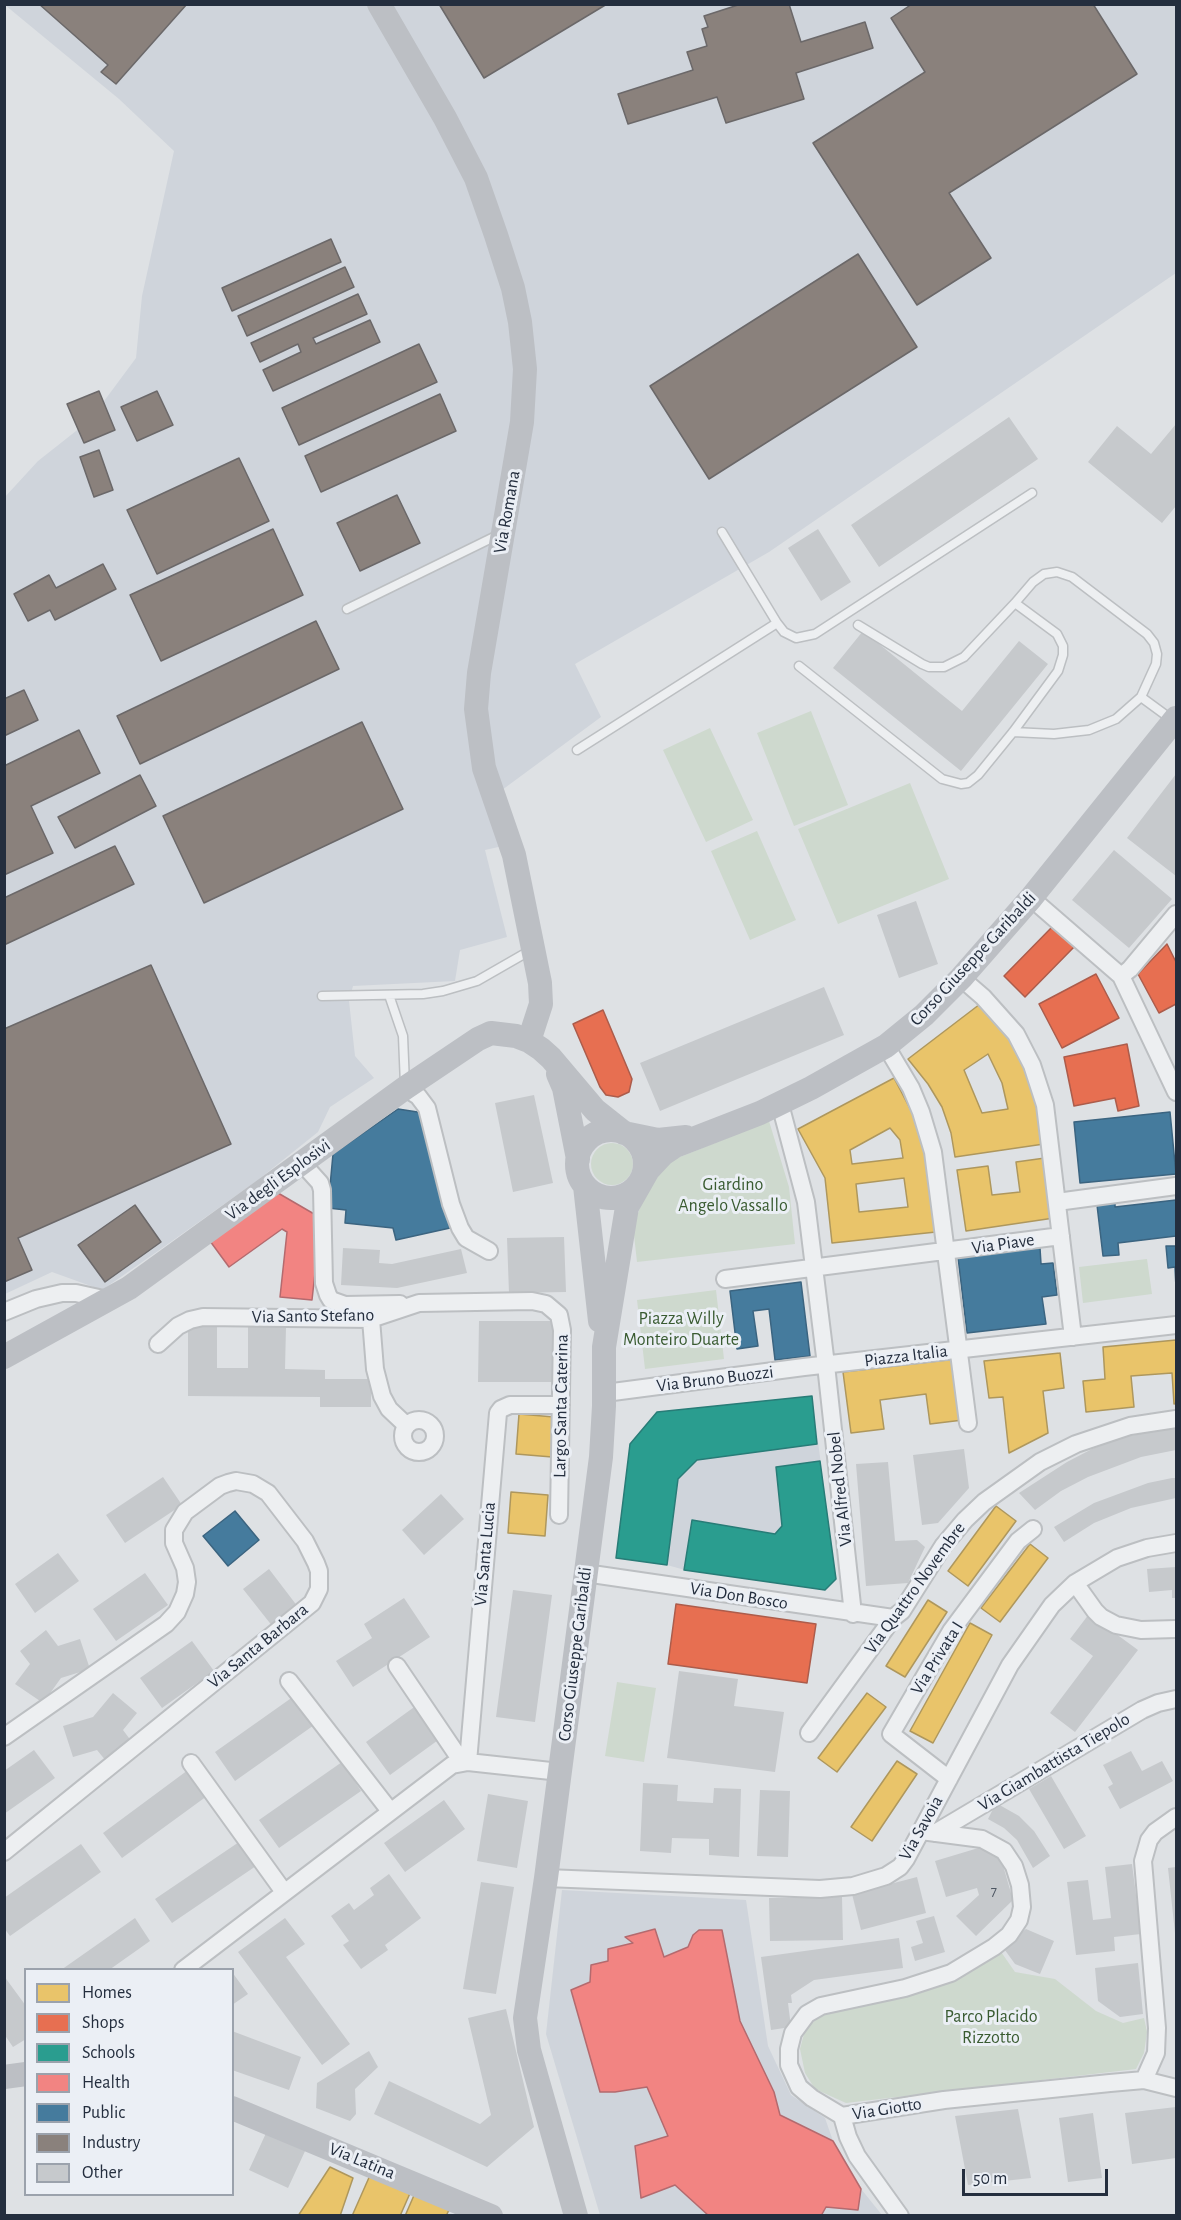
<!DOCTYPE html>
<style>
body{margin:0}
#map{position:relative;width:1181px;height:2220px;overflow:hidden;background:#dee1e4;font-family:"Alegreya Sans",sans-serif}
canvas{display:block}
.frame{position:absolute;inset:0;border:6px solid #242e3e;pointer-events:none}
.legend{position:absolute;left:24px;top:1968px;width:210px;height:228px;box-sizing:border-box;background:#ebeff5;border:2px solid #9ba2ac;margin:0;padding:8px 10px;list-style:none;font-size:18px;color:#242e3e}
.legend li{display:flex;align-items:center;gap:12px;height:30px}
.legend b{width:30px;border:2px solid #9ba2ac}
.scale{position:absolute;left:962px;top:2169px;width:146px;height:27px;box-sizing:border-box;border:3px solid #242e3e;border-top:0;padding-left:8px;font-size:18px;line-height:21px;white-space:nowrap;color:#242e3e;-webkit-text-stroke:4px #ebeff5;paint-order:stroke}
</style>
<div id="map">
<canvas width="1181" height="2220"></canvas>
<div class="frame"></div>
<ul class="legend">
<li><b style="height:16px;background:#e9c46a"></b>Homes</li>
<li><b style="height:16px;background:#e76f51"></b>Shops</li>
<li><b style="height:16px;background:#2a9d8f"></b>Schools</li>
<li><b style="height:16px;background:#f28482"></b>Health</li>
<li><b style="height:16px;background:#457b9d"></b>Public</li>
<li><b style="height:16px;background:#8a817c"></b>Industry</li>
<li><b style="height:16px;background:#c6c9cc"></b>Other</li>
</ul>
<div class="scale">50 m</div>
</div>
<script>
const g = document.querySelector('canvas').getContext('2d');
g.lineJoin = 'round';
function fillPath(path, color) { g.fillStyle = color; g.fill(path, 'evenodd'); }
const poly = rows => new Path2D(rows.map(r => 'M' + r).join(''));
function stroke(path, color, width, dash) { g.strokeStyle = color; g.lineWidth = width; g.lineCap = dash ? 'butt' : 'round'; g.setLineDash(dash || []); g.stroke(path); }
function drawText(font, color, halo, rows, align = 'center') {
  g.font = font + ' "Alegreya Sans",sans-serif'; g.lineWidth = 6; g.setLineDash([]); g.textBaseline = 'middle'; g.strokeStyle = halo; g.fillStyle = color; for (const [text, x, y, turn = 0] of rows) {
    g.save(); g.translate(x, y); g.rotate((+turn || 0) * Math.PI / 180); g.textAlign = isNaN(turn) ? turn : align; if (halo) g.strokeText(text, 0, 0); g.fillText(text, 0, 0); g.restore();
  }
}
fillPath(poly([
 [5,5,1176,5,1176,273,769,552,575,664,601,717,502,790,503,846,485,850,507,937,460,950,455,981,353,986,349,1001,355,1056,374,1078,330,1107,318,1132,258,1180,158,1251,102,1290,52,1272,5,1294,4,498,38,461,90,420,136,358,142,296,174,151,119,99],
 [812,1396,836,1579,825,1590,685,1570,667,1565,616,1558,657,1412],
 [562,1890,746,1900,768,2046,791,2095,825,2118,841,2164,882,2215,600,2215,546,2034]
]), '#cfd4db');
fillPath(poly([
 [811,711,848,805,794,826,757,733],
 [710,728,753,820,706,842,663,750],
 [910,783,949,879,838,924,798,829],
 [757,831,796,920,750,940,711,851],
 [769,1121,789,1187,795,1244,637,1262,633,1226,645,1195,662,1168,675,1159],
 '591 1164a21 21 0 1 1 42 0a21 21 0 1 1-42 0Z',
 [1147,1259,1152,1294,1083,1303,1079,1267],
 [716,1290,724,1359,645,1369,637,1300],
 [617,1682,656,1688,644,1762,605,1756],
 [999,1949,1015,1972,1055,1979,1096,2011,1123,2023,1144,2018,1147,2032,1144,2053,1136,2069,846,2103,815,2089,805,2073,800,2049,805,2030,823,2013,928,1990,970,1972]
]), '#ced9ce');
const homes = poly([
 [984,1001,1015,1041,1035,1087,1044,1144,955,1157,951,1133,942,1107,928,1084,908,1059,984,1001],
 [988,1054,1002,1083,1008,1109,982,1113,964,1070,988,1054],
 [894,1078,925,1137,936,1232,832,1243,825,1178,798,1129,894,1078],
 [890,1128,900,1140,903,1158,852,1164,850,1150,890,1128],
 [904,1178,908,1207,859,1212,856,1184,904,1178],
 [1045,1158,1054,1218,966,1231,957,1170,988,1166,992,1195,1020,1192,1016,1162,1045,1158],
 [1176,1340,1176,1403,1174,1404,1172,1373,1131,1376,1134,1407,1086,1412,1083,1381,1105,1379,1103,1347,1176,1340],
 [1060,1353,1064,1388,1043,1391,1048,1433,1009,1453,1003,1397,989,1398,984,1361,1060,1353],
 [956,1359,963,1420,930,1424,926,1394,880,1400,884,1429,851,1433,843,1372,956,1359],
 [519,1414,554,1417,552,1457,516,1454,519,1414],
 [511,1492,548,1495,545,1536,508,1533,511,1492],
 [996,1506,1016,1521,968,1586,948,1571,996,1506],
 [1030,1544,1048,1558,1000,1622,981,1608,1030,1544],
 [928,1600,947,1612,905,1677,886,1666,928,1600],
 [970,1623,992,1635,933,1743,910,1731,970,1623],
 [867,1693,886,1707,837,1772,818,1758,867,1693],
 [897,1761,917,1774,872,1841,851,1827,897,1761],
 [330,2167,353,2178,340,2216,298,2216,330,2167],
 [371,2173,411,2191,400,2216,352,2216,371,2173],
 [415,2193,450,2208,446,2216,405,2216,415,2193]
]);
fillPath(homes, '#e9c46a');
stroke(homes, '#ae975d', 1.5);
const shops = poly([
 [1053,926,1074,947,1025,997,1004,976,1053,926],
 [1167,944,1176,962,1176,1004,1159,1013,1138,974,1167,944],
 [1096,974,1119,1018,1062,1048,1039,1004,1096,974],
 [603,1010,632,1079,629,1092,618,1097,606,1095,600,1087,573,1024,603,1010],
 [1127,1044,1139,1106,1118,1111,1115,1098,1074,1106,1064,1057,1127,1044],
 [676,1604,816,1624,807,1683,668,1664,676,1604]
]);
fillPath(shops, '#e76f51');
stroke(shops, '#ac5c4b', 1.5);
const schools = poly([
 [812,1396,817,1444,697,1460,678,1479,667,1565,616,1558,630,1444,657,1412,812,1396],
 [820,1461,836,1579,825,1590,684,1570,692,1520,775,1534,782,1526,776,1467,820,1461]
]);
fillPath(schools, '#2a9d8f');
stroke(schools, '#287c77', 1.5);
const health = poly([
 [278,1193,321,1218,312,1300,280,1297,287,1232,282,1229,229,1267,210,1241,278,1193],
 [655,1929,664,1957,688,1947,693,1935,699,1930,722,1930,740,2021,774,2092,780,2115,833,2141,861,2189,858,2210,826,2207,821,2216,709,2216,675,2185,641,2198,635,2146,668,2136,647,2087,615,2092,600,2092,571,1990,590,1982,591,1965,608,1961,608,1949,633,1943,625,1937,655,1929]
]);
fillPath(health, '#f28482');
stroke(health, '#b46a6e', 1.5);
const public = poly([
 [398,1109,424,1113,450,1228,396,1240,393,1228,345,1223,346,1210,328,1208,333,1154,398,1109],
 [1170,1112,1176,1174,1080,1183,1074,1122,1170,1112],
 [1176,1200,1176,1236,1118,1243,1119,1255,1103,1256,1097,1205,1115,1203,1115,1207,1176,1200],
 [1166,1246,1176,1246,1176,1288,1175,1267,1168,1268,1166,1246],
 [1040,1248,1041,1264,1053,1263,1057,1295,1042,1297,1046,1324,967,1333,958,1257,1040,1248],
 [801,1282,810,1356,775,1360,769,1309,753,1311,758,1346,737,1349,730,1291,801,1282],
 [235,1511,259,1540,228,1566,203,1536,235,1511]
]);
fillPath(public, '#457b9d');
stroke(public, '#3b6480', 1.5);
const industry = poly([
 [39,4,187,4,116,84,101,72,108,65,39,4],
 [439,4,607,4,484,78,439,4],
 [741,4,789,4,801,42,865,22,873,48,796,73,804,99,726,123,717,97,628,124,618,94,693,70,687,52,707,46,702,29,708,27,704,16,741,4],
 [912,4,1093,4,1137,74,949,193,991,258,917,305,813,143,925,72,891,18,912,4],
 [331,239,341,262,232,311,222,288,331,239],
 [858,254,917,347,709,479,650,386,858,254],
 [345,267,354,287,247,336,238,316,345,267],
 [358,294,367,314,313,338,316,344,370,320,380,342,273,391,263,370,301,352,298,344,260,362,251,343,358,294],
 [419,344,437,382,299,445,282,408,419,344],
 [99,391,115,430,84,443,67,404,99,391],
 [157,391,173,425,137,441,121,407,157,391],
 [440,394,456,431,321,492,305,456,440,394],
 [99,450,113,490,94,497,80,457,99,450],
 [239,458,269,521,157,574,127,510,239,458],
 [397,495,420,543,360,571,337,523,397,495],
 [273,529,303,595,161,661,130,595,273,529],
 [103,564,116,589,55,620,50,610,28,621,14,594,49,575,56,588,103,564],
 [316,621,339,669,140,764,117,716,316,621],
 [24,690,38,720,4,736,4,699,24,690],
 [362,722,403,809,204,903,163,816,362,722],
 [79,730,100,773,31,806,53,853,4,875,4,766,79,730],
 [140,775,156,806,75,848,58,817,140,775],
 [115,846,134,884,4,945,4,898,115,846],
 [151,965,231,1144,18,1238,32,1270,4,1282,4,1029,151,965],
 [135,1205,161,1242,105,1282,78,1245,135,1205]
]);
fillPath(industry, '#8a817c');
stroke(industry, '#6b6869', 1.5);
fillPath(poly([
 [1009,417,1038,459,879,567,851,525],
 [1176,424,1176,506,1162,523,1088,462,1117,426,1151,454],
 [818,529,851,582,821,601,788,548],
 [863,631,962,711,1019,641,1048,664,961,771,833,668],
 [1176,774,1176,829,1175,831,1176,833,1176,876,1127,838],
 [1114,850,1172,899,1129,948,1072,900],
 [916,901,938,964,899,978,877,915],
 [824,987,844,1035,660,1111,640,1063],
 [534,1095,553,1183,513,1192,495,1103],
 [564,1237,566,1292,509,1293,507,1238],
 [343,1248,380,1250,379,1263,392,1264,461,1249,467,1273,397,1288,341,1285],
 [479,1321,554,1321,554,1382,478,1382],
 [188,1327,217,1327,217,1368,248,1368,248,1327,286,1327,285,1369,325,1370,325,1379,371,1379,371,1407,320,1407,320,1397,188,1396],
 [1176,1427,1176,1450,1141,1457,1088,1477,1061,1491,1035,1510,1019,1493,1067,1462,1092,1449,1120,1438],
 [964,1449,969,1488,938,1523,922,1525,913,1455],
 [888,1462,895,1541,917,1540,925,1547,908,1583,866,1586,856,1464],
 [163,1477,182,1505,125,1543,106,1515],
 [1172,1478,1176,1478,1176,1498,1131,1508,1094,1523,1064,1542,1054,1527,1094,1503,1148,1483],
 [441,1494,464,1519,424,1555,402,1530],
 [58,1553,79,1581,35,1613,15,1584],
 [1176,1567,1176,1598,1172,1598,1172,1590,1149,1592,1147,1569],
 [269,1569,298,1607,273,1627,243,1589],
 [145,1573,168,1605,116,1641,93,1609],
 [513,1590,552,1595,535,1722,496,1717],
 [404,1598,430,1637,353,1687,336,1661,372,1638,364,1624],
 [1089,1614,1138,1650,1075,1732,1050,1713,1093,1656,1070,1639],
 [46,1630,58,1646,80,1639,90,1669,61,1678,43,1703,15,1684,30,1664,20,1651],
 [192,1641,214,1671,162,1708,140,1678],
 [679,1671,738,1679,734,1706,784,1712,775,1772,667,1758],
 [113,1693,137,1713,123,1730,132,1742,106,1761,97,1750,73,1757,63,1726,93,1717],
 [297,1694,317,1723,235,1781,215,1752],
 [417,1705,441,1738,390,1775,366,1742],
 [34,1750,55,1778,4,1814,4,1771],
 [1131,1751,1142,1771,1162,1761,1173,1781,1120,1809,1108,1787,1113,1784,1103,1765],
 [342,1762,361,1791,279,1848,259,1820],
 [188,1770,207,1796,122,1858,103,1833],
 [1051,1776,1086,1836,1064,1849,1029,1789],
 [643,1783,678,1785,677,1801,713,1803,714,1788,741,1789,739,1857,709,1855,709,1839,672,1838,671,1853,640,1851],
 [760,1790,790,1791,788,1857,757,1856],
 [488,1794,528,1801,517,1868,477,1861],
 [444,1800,465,1829,405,1872,384,1843],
 [996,1803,1019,1816,1034,1831,1050,1856,1033,1868,1017,1840,1004,1828,988,1819],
 [239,1842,256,1866,172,1923,155,1899],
 [81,1844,101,1872,10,1936,4,1928,4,1898],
 [985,1846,1000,1855,1013,1900,976,1936,956,1916,979,1895,977,1888,946,1897,935,1861],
 [1132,1864,1141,1934,1114,1937,1115,1951,1076,1955,1067,1882,1088,1880,1093,1920,1111,1918,1105,1867],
 [1176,1867,1176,1933,1175,1933,1168,1868],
 [389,1874,421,1918,385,1945,388,1950,361,1969,343,1945,349,1941,331,1916,349,1903,354,1910,374,1895,370,1888],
 [917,1877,926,1913,861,1930,852,1894],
 [481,1882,514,1887,496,1994,463,1989],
 [842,1897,843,1940,770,1941,769,1898],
 [934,1916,945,1952,915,1961,911,1947,923,1943,916,1921],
 [135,1918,150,1941,109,1970,61,1970],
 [285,1918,305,1944,286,1957,350,2044,322,2065,238,1952],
 [1026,1929,1054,1941,1040,1974,1015,1964,1002,1946],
 [899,1938,903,1968,814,1980,791,1995,792,2003,788,2003,791,2027,771,2030,761,1957],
 [1138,1963,1143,2014,1120,2017,1098,2001,1095,1968],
 [232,1972,248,1994,232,2005],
 [4,1976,26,2006,26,2039,13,2047,4,2034],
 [506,2009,534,2127,487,2167,374,2114,389,2081,480,2124,491,2115,468,2018],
 [232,2031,301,2057,289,2090,232,2070],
 [369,2051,378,2067,355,2089,356,2114,350,2121,316,2108,317,2083],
 [1176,2107,1176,2158,1132,2164,1125,2113],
 [1018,2109,1031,2178,968,2185,955,2116],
 [1093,2113,1102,2178,1068,2182,1059,2118],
 [267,2131,306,2149,288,2188,249,2170]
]), '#c6c9cc');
const lane = poly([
 [722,532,777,623],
 [1015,603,1033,582,1044,574,1057,572,1072,577,1147,634,1154,643,1157,654,1156,664,1141,697],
 [347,609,498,535],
 [799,666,942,779,961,784,968,783,978,775,1013,732,1058,671,1063,655,1063,646,1057,634,1015,603,964,657,944,667,929,667,922,664,858,625],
 [1013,732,1054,734,1089,730,1116,719,1141,697,1171,719],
 [577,750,777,623,784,632,796,638,815,634,1032,493],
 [389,995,403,1036,405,1085],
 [322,996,423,994,443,991,477,981,531,950]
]);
const street = poly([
 [1031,898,1121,976,1176,1092],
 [1121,976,1130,969,1176,914],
 [961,978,983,997,1016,1034,1032,1065,1045,1105,1073,1337],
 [886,1046,911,1088,921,1112,933,1152,968,1423],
 [405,1088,418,1096,427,1108,451,1204,460,1228,466,1238,489,1251],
 [780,1104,806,1202,826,1365,853,1614],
 [302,1163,320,1183,322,1190,324,1283,328,1295,331,1300,345,1305,400,1304],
 [1057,1202,1176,1186],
 [725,1279,1061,1236],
 [4,1312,36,1299,62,1293,76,1293,108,1300],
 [371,1319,375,1369,382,1396,389,1409,406,1425],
 [158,1344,178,1326,190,1320,203,1317,371,1319,419,1303,532,1301,546,1304,559,1315,562,1330,559,1515],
 [605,1393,804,1367,1176,1325],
 '403 1436a16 16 0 1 1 32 0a16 16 0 1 1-32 0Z',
 [585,1573,893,1618],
 [1075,1583,1095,1611,1101,1617,1116,1625,1141,1630,1176,1629],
 [397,1666,462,1762],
 [289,1681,390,1811],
 [809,1733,893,1618,902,1611,943,1546,965,1520,984,1502,1040,1462,1076,1444,1130,1426,1176,1419],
 [4,1737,166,1624,177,1612,185,1594,187,1582,185,1568,174,1543,174,1530,185,1512,220,1486,228,1483,236,1481,253,1484,268,1493,305,1541,316,1563,319,1571,319,1589,312,1603,4,1852],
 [468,1762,498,1413,501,1409,510,1405,561,1405],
 [191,1763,284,1892],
 [949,1779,891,1734,951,1631,1018,1541,1033,1529],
 [921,1831,982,1839,1004,1851,1014,1866,1020,1885,1022,1907,1019,1920,1009,1935,994,1947,951,1973,905,1988,821,2006,807,2014,793,2033,789,2049,789,2065,799,2087,812,2098,842,2116,944,2100,1110,2083,1144,2080,1176,2088],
 [935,1833,1142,1710,1158,1703,1176,1699],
 [546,1878,820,1889,853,1886,886,1876,900,1867,906,1859,1010,1665,1052,1605,1075,1583,1117,1558,1147,1548,1176,1543],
 [183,1970,452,1765,468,1762,560,1772],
 [1144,2080,1156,2053,1157,2028,1143,1861,1149,1840,1155,1832,1176,1817],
 [842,2116,848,2137,857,2156,900,2216]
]);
stroke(lane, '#bcbfc2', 11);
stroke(street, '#bcbfc2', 20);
stroke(lane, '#edeff1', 8);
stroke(street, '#edeff1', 16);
stroke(poly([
 [379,4,445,118,476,178,496,235,513,288,520,322,525,369,522,422,479,673,476,709,484,768,514,855,540,983,541,1004,529,1041],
 [558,1074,564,1088,578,1159],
 '577 1164a34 34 0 1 1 68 0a34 34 0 1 1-68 0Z',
 [585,1186,600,1321],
 [4,1357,129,1288,405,1088,478,1039,491,1033,516,1036,529,1041,541,1049,551,1058,595,1110,624,1133,658,1140,686,1137],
 [4,2077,26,2074],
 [232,2108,491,2216],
 [576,2216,529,2050,525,2018,546,1878,601,1457,604,1406,604,1347,627,1207,648,1170,663,1154,675,1146,760,1113,811,1088,886,1046,924,1015,961,978,1031,898,1176,718]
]), '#bcbfc4', 24);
drawText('15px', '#4d5662', null, [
 ["7",994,1891]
]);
drawText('18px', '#242e3e', '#ebeff5', [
 ["Via Romana",507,512,-80],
 ["Corso Giuseppe Garibaldi",973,959,-47],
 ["Via degli Esplosivi",278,1180,-36],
 ["Via Piave",1003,1244,-8],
 ["Via Santo Stefano",313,1316,-1],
 ["Piazza Italia",906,1356,-7],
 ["Via Bruno Buozzi",715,1379,-7],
 ["Largo Santa Caterina",561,1406,-89],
 ["Via Alfred Nobel",840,1489,-96],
 ["Via Santa Lucia",485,1554,-85],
 ["Via Quattro Novembre",915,1588,-54],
 ["Via Don Bosco",739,1596,9],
 ["Via Santa Barbara",258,1646,-39],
 ["Corso Giuseppe Garibaldi",575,1654,-83],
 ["Via Privata I",937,1658,-58],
 ["Via Giambattista Tiepolo",1054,1762,-31],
 ["Via Savoia",921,1828,-61],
 ["Via Giotto",887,2109,-9],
 ["Via Latina",362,2161,22]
]);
drawText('18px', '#395b31', '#ebeff5', [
 ["Giardino",733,1185],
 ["Angelo Vassallo",733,1206],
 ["Piazza Willy",681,1319],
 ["Monteiro Duarte",681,1340],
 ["Parco Placido",991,2017],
 ["Rizzotto",991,2038]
]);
</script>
